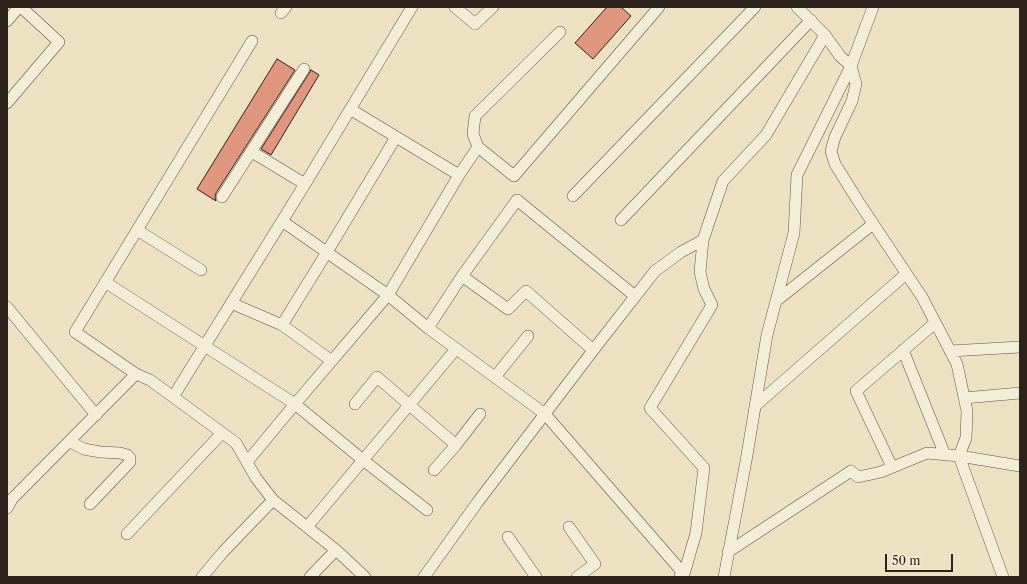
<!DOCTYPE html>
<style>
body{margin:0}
#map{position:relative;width:1027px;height:584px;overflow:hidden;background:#ece2c2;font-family:"Libre Caslon Text",serif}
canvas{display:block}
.frame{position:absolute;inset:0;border:8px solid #2e231c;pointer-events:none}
.scale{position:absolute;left:885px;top:554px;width:68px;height:18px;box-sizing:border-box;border:2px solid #2e231c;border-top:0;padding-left:5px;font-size:12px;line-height:14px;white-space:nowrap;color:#2e231c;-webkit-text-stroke:3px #f3ecd7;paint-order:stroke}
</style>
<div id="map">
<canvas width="1027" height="584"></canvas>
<div class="frame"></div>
<div class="scale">50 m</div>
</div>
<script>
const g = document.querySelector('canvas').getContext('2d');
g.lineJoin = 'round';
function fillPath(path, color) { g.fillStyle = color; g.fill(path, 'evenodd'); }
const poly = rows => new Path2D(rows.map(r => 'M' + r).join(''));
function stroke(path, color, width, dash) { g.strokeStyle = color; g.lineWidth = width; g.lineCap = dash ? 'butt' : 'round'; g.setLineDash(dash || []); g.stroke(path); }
const building = poly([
 [607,7,621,7,631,16,593,59,575,43,607,7],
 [277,59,295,70,216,193,215,197,216,201,197,189,277,59],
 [311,70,319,75,271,155,261,149,311,70]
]);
fillPath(building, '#e0967e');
stroke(building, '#2e231c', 1);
const minor = poly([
 [455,7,475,24,493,7],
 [797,7,825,35,840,56,851,66,856,84,852,101,835,137,831,151,835,164,858,201,922,297,957,364,967,411,966,438,959,456,1003,577],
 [281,13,286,7],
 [7,21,19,7],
 [7,103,59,42,21,7],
 [350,109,459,175],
 [478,147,473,134,475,116,560,32],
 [252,152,305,184],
 [573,196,755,7],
 [222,197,304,69],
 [621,220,811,20],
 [282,221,388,295,428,328,462,276,517,200,635,296],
 [137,230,201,270],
 [462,276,508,309,526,291,593,350],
 [105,282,295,404,363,460,427,510],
 [776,301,873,224],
 [231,303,282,325,327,252,396,137],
 [7,307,96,415],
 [282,325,332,361],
 [428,328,545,414,684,574,680,576],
 [903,350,945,455],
 [950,351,1020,347],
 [136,374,75,332,252,41],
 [495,377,528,336],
 [173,397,305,184,412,7],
 [964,398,1020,393],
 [355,404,377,377,456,445],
 [755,406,906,274],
 [70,442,84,449,100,452,120,453,127,455,130,458,130,462,90,504],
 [247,462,295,404,388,295,459,175,478,147,514,176,659,7],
 [892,467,856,391,935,323],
 [434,470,456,445,480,414],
 [7,508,12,499,136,374,150,380,236,443,256,478,273,500,336,550,365,577],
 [307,527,456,349],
 [569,527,595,564,577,577],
 [127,534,222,433],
 [508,537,536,577],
 [728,552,851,471,858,477,881,472,927,453,959,456,1020,466],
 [684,574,696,533,704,468,650,408,712,305,704,289,700,272,703,240],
 [202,577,223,552,273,500],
 [310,577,336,550],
 [424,577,477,503,598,344,655,271,681,252,703,240,723,181,766,135,825,35],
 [724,577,746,461,767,335,794,233,797,175,851,66,873,7]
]);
stroke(minor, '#5e5346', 12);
stroke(minor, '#f3ecd7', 11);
</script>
